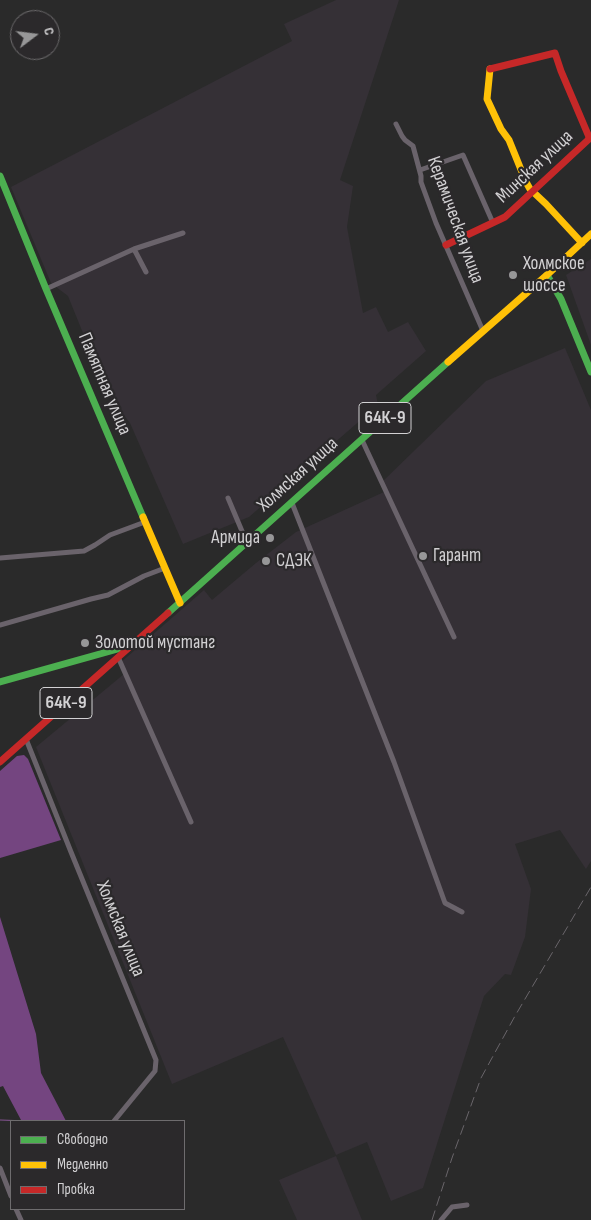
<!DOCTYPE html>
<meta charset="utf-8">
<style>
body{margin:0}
#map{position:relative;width:591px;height:1220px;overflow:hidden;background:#2a2a2a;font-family:"Sofia Sans Condensed",sans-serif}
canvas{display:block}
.legend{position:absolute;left:10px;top:1120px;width:175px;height:90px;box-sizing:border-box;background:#2b292b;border:1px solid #6e6c6e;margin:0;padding:6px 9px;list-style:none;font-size:15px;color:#d2d1d3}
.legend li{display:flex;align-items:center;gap:10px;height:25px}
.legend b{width:25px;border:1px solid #6e6c6e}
.north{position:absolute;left:10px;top:10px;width:50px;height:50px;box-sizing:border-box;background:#2b292b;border:1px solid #6e6c6e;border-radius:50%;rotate:75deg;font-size:14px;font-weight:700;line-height:20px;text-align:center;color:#d2d1d3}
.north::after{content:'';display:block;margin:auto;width:18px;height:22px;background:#979798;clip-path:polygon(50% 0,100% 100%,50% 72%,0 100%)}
</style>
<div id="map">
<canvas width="591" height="1220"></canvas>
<ul class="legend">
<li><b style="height:6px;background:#4caf50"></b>Свободно</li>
<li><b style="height:6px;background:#ffc107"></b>Медленно</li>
<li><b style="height:6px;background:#c62828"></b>Пробка</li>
</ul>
<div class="north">С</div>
</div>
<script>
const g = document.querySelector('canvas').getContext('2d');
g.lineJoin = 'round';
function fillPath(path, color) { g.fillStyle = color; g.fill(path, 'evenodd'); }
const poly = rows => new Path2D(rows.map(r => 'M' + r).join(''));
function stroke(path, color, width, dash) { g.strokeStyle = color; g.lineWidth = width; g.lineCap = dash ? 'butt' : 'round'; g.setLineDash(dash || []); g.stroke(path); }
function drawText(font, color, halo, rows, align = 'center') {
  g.font = font + ' "Sofia Sans Condensed",sans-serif'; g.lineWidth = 4.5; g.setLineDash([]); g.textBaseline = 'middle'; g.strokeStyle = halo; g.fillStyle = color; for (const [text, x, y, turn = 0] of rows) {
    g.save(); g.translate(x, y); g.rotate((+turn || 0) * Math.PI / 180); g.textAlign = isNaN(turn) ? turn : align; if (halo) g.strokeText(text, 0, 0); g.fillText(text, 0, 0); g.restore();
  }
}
fillPath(poly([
 [336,0,399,0,340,180,353,186,347,227,363,313,376,307,388,332,408,322,426,351,376,395,378,405,249,517,183,544,130,423,108,395,68,296,51,283,11,187,292,41,284,24],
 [591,259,591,345,566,275],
 [565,348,591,410,591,861,586,869,560,830,515,844,531,889,525,937,511,975,505,974,484,996,423,1188,391,1201,367,1142,336,1155,283,1037,172,1084,36,747,124,674,120,663,204,590,212,600,256,563,296,532,384,492,381,483,486,381],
 [336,1156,362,1220,297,1220,279,1180]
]), '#353036');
fillPath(poly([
 [24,755,28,759,61,840,0,858,0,771,17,756],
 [0,917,36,1034,41,1073,66,1121,21,1120,3,1086,0,1087]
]), '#744580');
stroke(poly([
 [0,1120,28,1121]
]), '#875594', 1);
stroke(poly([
 [396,124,402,136,405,140,413,146,421,176,421,182,436,223,483,331],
 [420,170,463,155,493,223],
 [134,249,146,272],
 [46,289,134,249,183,233],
 [362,440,454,637],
 [228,498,247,543],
 [292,503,394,762,445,903,462,912],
 [0,558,84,551,95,545,110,535,145,522],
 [0,625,91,599,108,595,144,576,165,568],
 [118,657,191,822],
 [26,739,71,852,156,1060,155,1071,114,1121],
 [0,1168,11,1196],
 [16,1209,21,1220],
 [441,1220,452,1207,467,1205]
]), '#6a636b', 5);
stroke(poly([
 [0,176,46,289,143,517],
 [547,275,561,299,591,372],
 [168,613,448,362],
 [0,682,132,645]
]), '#4caf50', 7);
stroke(poly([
 [490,69,487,99,501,129,509,140,526,182,530,189,546,204,582,243],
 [448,362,547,275,591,234],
 [143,517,180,603]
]), '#ffc107', 7);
stroke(poly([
 [446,245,505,217,588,140,589,137,561,71,555,53,490,69],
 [0,762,168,613]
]), '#c62828', 7);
stroke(poly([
 [432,1220,452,1158,481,1078,515,1016,591,887]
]), '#6a666b', 1, [10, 5]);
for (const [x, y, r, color] of [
 [513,275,5,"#979798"],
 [270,538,5,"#979798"],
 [423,556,5,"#979798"],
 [266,561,5,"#979798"],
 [85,643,5,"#979798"]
]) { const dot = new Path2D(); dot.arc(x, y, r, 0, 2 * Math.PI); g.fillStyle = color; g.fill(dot); stroke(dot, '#2b292b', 2); }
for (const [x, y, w] of [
 [385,418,52],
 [66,703,52]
]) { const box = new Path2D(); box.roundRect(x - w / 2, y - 15.5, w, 31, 4); g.fillStyle = '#2b292b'; g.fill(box); stroke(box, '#d2d1d3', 1); }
drawText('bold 18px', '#d2d1d3', null, [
 ["64К-9",385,418],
 ["64К-9",66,703]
]);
drawText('19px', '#d2d1d3', '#2b292b', [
 ["Минская улица",535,167,-43],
 ["Керамическая улица",455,220,70],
 ["Памятная улица",104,384,67],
 ["Холмская улица",298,475,-42],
 ["Холмская улица",120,929,68]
]);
drawText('19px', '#d2d1d3', '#2b292b', [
 ["Холмское",523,264],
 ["шоссе",523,286],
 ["Армида",260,538,"right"],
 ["Гарант",433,556],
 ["СДЭК",276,561],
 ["Золотой мустанг",95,643]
], 'left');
</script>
